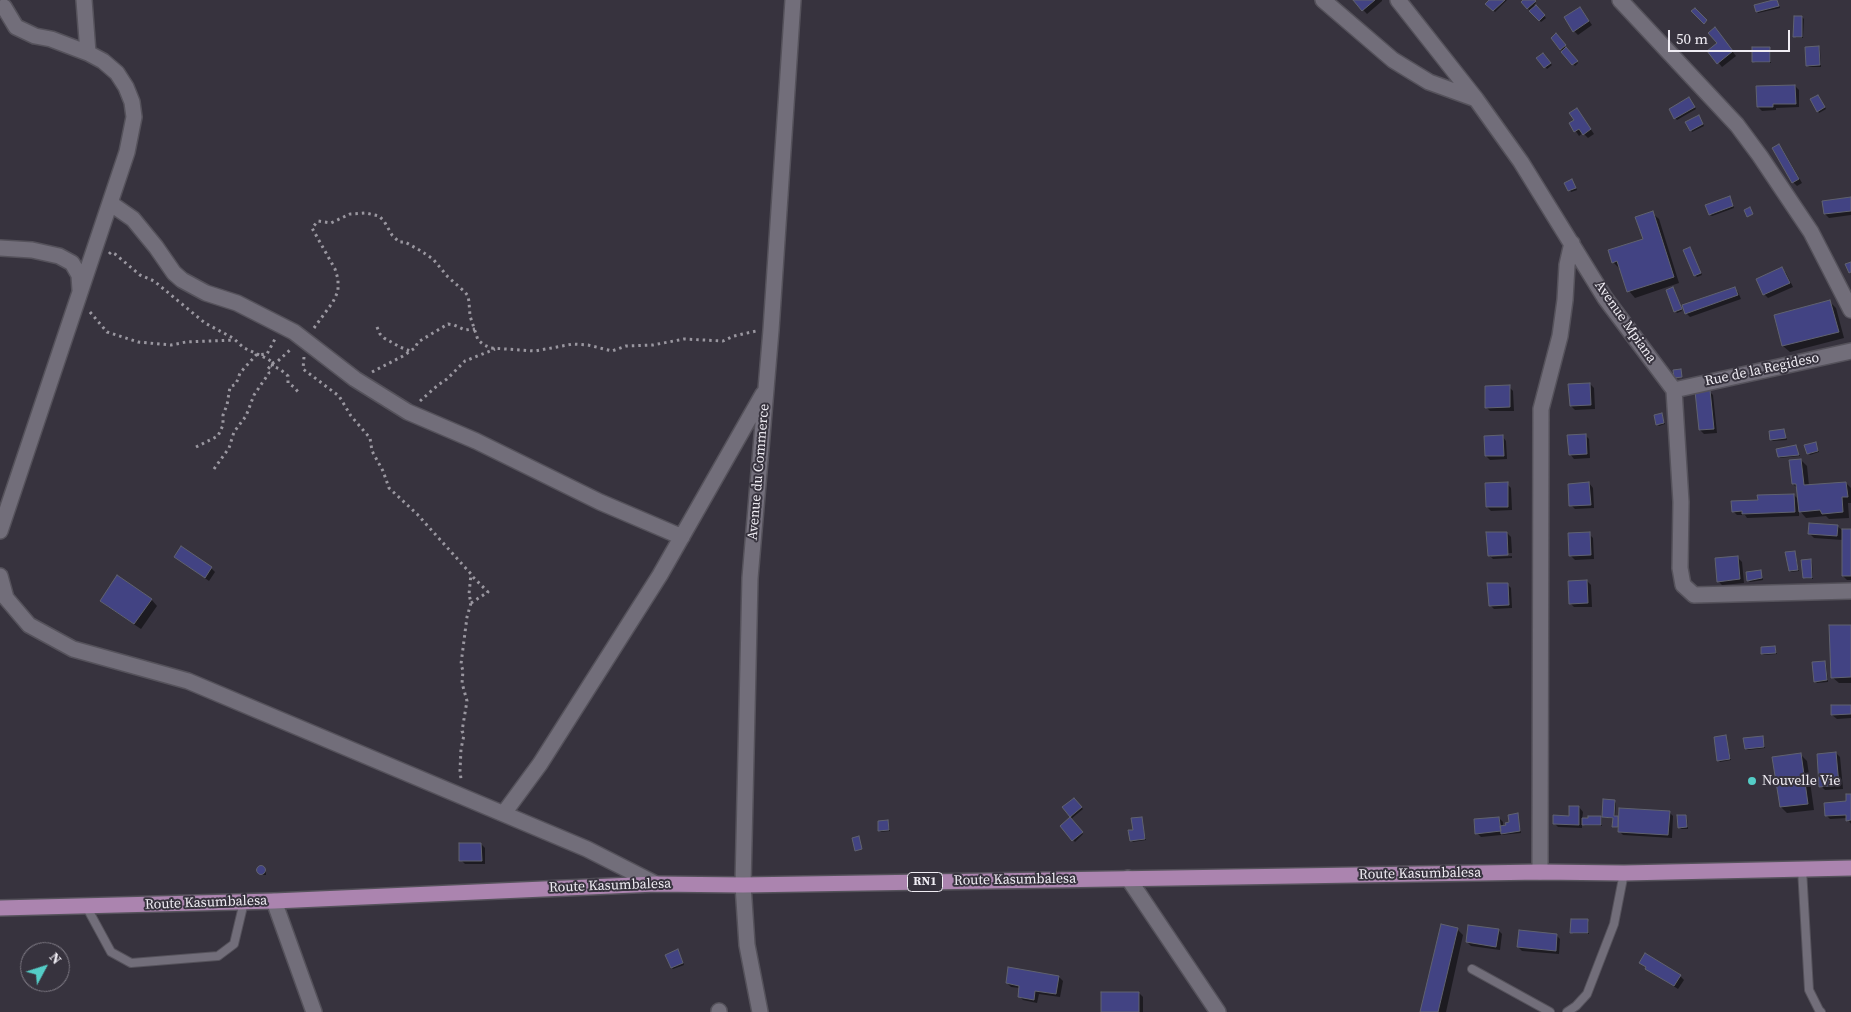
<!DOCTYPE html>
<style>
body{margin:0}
#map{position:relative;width:1851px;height:1012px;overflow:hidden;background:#37333e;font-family:"Source Serif 4",serif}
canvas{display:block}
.north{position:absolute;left:20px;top:942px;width:50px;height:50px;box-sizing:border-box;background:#37333e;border:1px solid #817d87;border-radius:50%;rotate:50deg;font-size:14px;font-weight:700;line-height:20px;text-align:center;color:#f0edf4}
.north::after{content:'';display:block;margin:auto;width:18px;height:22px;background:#54cdc7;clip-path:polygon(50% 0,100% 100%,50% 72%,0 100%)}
.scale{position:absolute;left:1668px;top:30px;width:122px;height:22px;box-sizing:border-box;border:2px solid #f0edf4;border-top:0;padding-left:6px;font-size:15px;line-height:18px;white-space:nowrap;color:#f0edf4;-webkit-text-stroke:4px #37333e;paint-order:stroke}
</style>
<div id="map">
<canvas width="1851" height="1012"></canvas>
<div class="north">N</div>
<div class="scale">50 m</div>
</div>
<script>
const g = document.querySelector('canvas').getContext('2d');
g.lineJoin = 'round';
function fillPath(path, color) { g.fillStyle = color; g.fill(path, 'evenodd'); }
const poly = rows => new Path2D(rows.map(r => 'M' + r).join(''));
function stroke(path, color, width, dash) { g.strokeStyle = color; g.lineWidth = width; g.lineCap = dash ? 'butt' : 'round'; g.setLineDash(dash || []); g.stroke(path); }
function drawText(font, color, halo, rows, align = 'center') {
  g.font = font + ' "Source Serif 4",serif'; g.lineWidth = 4; g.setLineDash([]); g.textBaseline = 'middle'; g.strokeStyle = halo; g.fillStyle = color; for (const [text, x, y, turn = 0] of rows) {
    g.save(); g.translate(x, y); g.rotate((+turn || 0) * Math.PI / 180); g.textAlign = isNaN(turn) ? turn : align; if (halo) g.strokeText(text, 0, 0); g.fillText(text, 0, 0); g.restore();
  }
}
fillPath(poly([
 [1354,0,1382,0,1382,1,1367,14],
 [1491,0,1507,0,1495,12,1487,4],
 [1525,0,1533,0,1536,3,1534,5,1546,18,1541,22,1522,2],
 [1777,0,1780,8,1758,13,1757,11],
 [1580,8,1592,25,1578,35,1574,31],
 [1802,17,1804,19,1803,38,1796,38,1795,36],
 [1718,33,1736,56,1722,67,1709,51,1718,43],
 [1556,35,1578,63,1575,66,1552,38],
 [1818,47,1820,49,1821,67,1809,67,1807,65],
 [1769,48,1771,50,1771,63,1755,63,1753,61],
 [1542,54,1552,65,1547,69,1538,58],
 [1795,86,1799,90,1799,107,1776,108,1776,110,1762,111,1758,107],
 [1818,96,1826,109,1819,113,1818,111],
 [1690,100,1696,109,1677,120,1675,118],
 [1577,109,1594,134,1588,138,1583,133,1579,136,1571,124,1575,121],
 [1700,118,1704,126,1692,132,1691,130],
 [1779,146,1783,150,1802,183,1797,186,1793,182],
 [1572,180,1577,190,1571,192,1566,183],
 [1730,198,1734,208,1712,216,1710,215,1707,206],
 [1851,198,1851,215,1829,218,1825,214],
 [1652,213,1659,219,1679,283,1635,298,1629,291,1621,268,1619,268,1613,262,1644,240],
 [1690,249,1702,275,1697,277,1695,275],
 [1782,269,1786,273,1793,287,1768,298,1764,294],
 [1734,288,1738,292,1741,299,1690,317,1686,313],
 [1673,289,1682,311,1677,313,1675,311],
 [1830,302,1836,308,1844,338,1790,352,1783,346,1776,316],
 [1590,384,1594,388,1595,409,1575,410,1571,406],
 [1509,387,1513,391,1514,411,1490,411,1486,407],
 [1709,391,1713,395,1717,433,1704,434,1700,430],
 [1662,415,1665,424,1659,426,1657,424],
 [1784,431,1787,440,1773,441,1771,440],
 [1585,435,1589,439,1590,458,1574,459,1570,454],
 [1502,436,1506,441,1507,459,1490,460,1486,456],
 [1816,444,1819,452,1810,455,1808,453],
 [1796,447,1800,456,1780,458,1779,457],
 [1801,460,1807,466,1809,486,1846,483,1851,488,1851,503,1848,503,1849,518,1829,519,1826,516,1806,518,1799,510,1799,516,1747,518,1745,515,1737,515,1733,511,1759,501,1794,495,1799,500,1797,488,1793,484],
 [1589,483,1593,488,1594,508,1575,509,1571,505],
 [1507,484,1511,488,1512,510,1491,511,1487,507],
 [1837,526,1842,530,1851,530,1851,580,1847,580,1843,576,1843,540,1814,538,1810,534],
 [1507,533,1511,537,1512,553,1491,554,1491,557,1512,556,1512,558,1493,559,1489,555],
 [1589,534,1593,538,1594,559,1575,560,1571,556],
 [1795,552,1799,571,1791,572,1790,571],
 [175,557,211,568,215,572,209,581],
 [1738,558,1742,562,1744,583,1722,585,1718,581],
 [1810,560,1812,562,1813,579,1806,579,1804,578],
 [1760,571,1763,580,1750,582,1748,580],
 [1587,581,1591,585,1592,607,1574,607,1570,603],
 [1507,584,1511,588,1512,608,1494,609,1490,605],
 [151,599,157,606,141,629,108,607,101,601],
 [1851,626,1851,683,1839,683,1832,677],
 [1775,647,1777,654,1764,655,1762,654],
 [1825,662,1826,664,1828,682,1817,683,1815,681],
 [1851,706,1851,718,1837,719,1832,715],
 [1726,737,1731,760,1720,762,1718,760],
 [1762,737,1765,748,1748,750,1746,749],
 [1836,753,1840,757,1843,789,1825,790,1821,786],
 [1800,754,1807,761,1814,810,1787,813,1781,807],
 [1851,795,1851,824,1847,818,1830,819,1826,815,1847,803],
 [1074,799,1083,809,1071,819,1083,834,1075,842,1061,826,1072,817,1064,808],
 [1614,801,1616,803,1615,817,1619,819,1669,812,1673,816,1672,838,1623,835,1619,831,1619,828,1614,826,1614,819,1603,817],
 [1579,807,1583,812,1582,820,1601,817,1602,819,1602,826,1585,826,1582,824,1582,828,1558,827,1554,823,1570,817],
 [1517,815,1521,833,1481,837,1477,833,1499,818,1503,822,1503,827,1510,823],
 [1686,816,1687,818,1688,829,1681,829,1679,827],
 [1141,818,1146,840,1133,842,1131,840,1134,831],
 [888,821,890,831,881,832,879,830],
 [481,844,485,848,485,864,465,864,461,860],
 [259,867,266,870,266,875,263,875,261,874,258,870],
 [1588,921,1589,922,1589,934,1573,934,1572,932],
 [1457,929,1463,935,1446,1012,1422,1012],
 [1498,930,1502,934,1500,950,1471,946,1467,942],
 [1556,935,1560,939,1559,954,1522,951,1518,947],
 [679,952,684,965,673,969,672,968],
 [1647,969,1680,976,1684,980,1678,989],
 [1059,977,1063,981,1060,997,1039,994,1037,1003,1023,1000,1019,996,1020,988,1011,987,1007,983],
 [1139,993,1143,997,1143,1012,1102,1012]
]), '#0007');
const building = poly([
 [1353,0,1375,0,1362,11,1353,0],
 [1489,0,1505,0,1493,11,1485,4,1489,0],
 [1523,0,1535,0,1536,1,1527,9,1521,2,1523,0],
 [1773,0,1777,0,1779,6,1756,12,1754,5,1773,0],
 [1536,5,1545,15,1539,21,1529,11,1536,5],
 [1580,7,1589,21,1573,32,1564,17,1580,7],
 [1695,8,1707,20,1704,24,1691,11,1695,8],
 [1794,16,1802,16,1802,37,1793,37,1794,16],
 [1715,27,1733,51,1717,64,1707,51,1717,43,1708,33,1715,27],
 [1556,33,1566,45,1560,50,1551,38,1556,33],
 [1819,46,1820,65,1806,66,1805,47,1819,46],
 [1566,47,1578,61,1572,65,1561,52,1566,47],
 [1752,47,1770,47,1770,62,1752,62,1752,47],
 [1543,53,1551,63,1544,68,1536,58,1543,53],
 [1795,85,1796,104,1773,104,1773,107,1757,107,1756,86,1795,85],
 [1818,95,1825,107,1817,112,1810,99,1818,95],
 [1689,97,1695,107,1674,119,1669,109,1689,97],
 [1577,108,1591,129,1583,135,1579,129,1574,132,1569,123,1574,120,1569,113,1577,108],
 [1699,115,1703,124,1690,131,1685,122,1699,115],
 [1779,144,1799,179,1792,183,1772,148,1779,144],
 [1572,179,1576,188,1568,191,1564,183,1572,179],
 [1730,196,1733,206,1709,215,1705,205,1730,196],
 [1851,197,1851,211,1824,214,1822,201,1851,197],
 [1750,207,1753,214,1747,217,1744,210,1750,207],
 [1653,211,1674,277,1627,292,1617,261,1612,263,1608,250,1643,239,1635,217,1653,211],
 [1690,247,1701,273,1694,276,1683,250,1690,247],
 [1851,262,1851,272,1849,273,1845,264,1851,262],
 [1782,267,1790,283,1763,295,1756,279,1782,267],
 [1673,287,1682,309,1674,312,1666,290,1673,287],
 [1735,287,1738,295,1685,314,1682,305,1735,287],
 [1830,300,1839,332,1782,346,1774,315,1830,300],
 [1681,369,1682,377,1674,378,1673,370,1681,369],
 [1590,383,1591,405,1570,406,1568,384,1590,383],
 [1510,385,1510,407,1485,408,1485,386,1510,385],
 [1710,390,1714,429,1699,430,1695,391,1710,390],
 [1662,413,1664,423,1656,425,1654,415,1662,413],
 [1784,429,1786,438,1770,440,1769,431,1784,429],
 [1586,434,1587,454,1569,455,1567,435,1586,434],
 [1503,435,1504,456,1485,456,1484,436,1503,435],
 [1816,442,1818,451,1807,454,1804,445,1816,442],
 [1796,445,1799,455,1778,457,1776,449,1796,445],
 [1801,459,1804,485,1846,482,1848,497,1842,497,1843,512,1822,514,1820,510,1799,512,1796,484,1792,484,1789,460,1801,459],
 [1508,482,1508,507,1486,507,1485,483,1508,482],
 [1589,482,1591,505,1569,506,1568,484,1589,482],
 [1794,494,1795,512,1742,514,1742,511,1732,512,1731,501,1758,500,1757,495,1794,494],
 [1809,523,1838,525,1837,536,1808,534,1809,523],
 [1842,529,1851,529,1851,576,1842,576,1842,529],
 [1486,532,1507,532,1508,555,1488,556,1486,532],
 [1590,532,1591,555,1569,556,1568,533,1590,532],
 [181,546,212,567,205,578,174,557,181,546],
 [1795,551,1798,570,1789,571,1785,552,1795,551],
 [1738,556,1740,579,1717,582,1715,558,1738,556],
 [1811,559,1812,578,1803,578,1801,560,1811,559],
 [1761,570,1762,578,1747,581,1746,572,1761,570],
 [117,575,152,599,134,624,100,601,117,575],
 [1587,580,1588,603,1569,604,1568,581,1587,580],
 [1487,583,1508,583,1509,605,1489,606,1487,583],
 [1829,625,1851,625,1851,677,1831,678,1829,625],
 [1775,646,1776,653,1761,654,1761,647,1775,646],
 [1825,661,1827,680,1814,682,1812,662,1825,661],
 [1831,705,1851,705,1851,714,1831,715,1831,705],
 [1726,735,1730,759,1717,761,1714,737,1726,735],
 [1763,736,1764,747,1745,749,1743,738,1763,736],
 [1836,752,1839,785,1819,787,1817,754,1836,752],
 [1801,753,1808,804,1780,807,1772,757,1801,753],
 [1846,794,1851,794,1851,820,1846,821,1846,815,1825,816,1824,803,1846,801,1846,794],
 [1074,798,1082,807,1070,817,1062,807,1074,798],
 [1603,799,1615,800,1614,816,1618,816,1618,827,1612,827,1613,818,1602,817,1603,799],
 [1569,806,1579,806,1579,825,1553,824,1553,815,1569,816,1569,806],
 [1619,808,1670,811,1668,835,1618,832,1619,808],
 [1518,813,1520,831,1501,834,1500,826,1506,825,1505,823,1509,822,1508,815,1518,813],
 [1677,815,1686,815,1687,827,1678,828,1677,815],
 [1588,816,1601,816,1601,825,1582,825,1582,818,1588,818,1588,816],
 [1070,817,1083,832,1072,841,1060,826,1070,817],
 [1142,817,1145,839,1130,841,1128,830,1133,830,1131,818,1142,817],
 [1499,817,1501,831,1475,834,1474,819,1499,817],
 [888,820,889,830,878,831,878,821,888,820],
 [859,836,862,849,855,851,852,838,859,836],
 [459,843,481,843,482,861,459,861,459,843],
 '256.5 870a4.5 4.5 0 1 1 9 0a4.5 4.5 0 1 1-9 0Z',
 [1571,919,1588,919,1588,933,1570,933,1571,919],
 [1441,924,1458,928,1438,1012,1420,1012,1441,924],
 [1468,925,1499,929,1496,947,1466,942,1468,925],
 [1519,930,1557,934,1556,951,1517,947,1519,930],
 [678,949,683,963,671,968,665,955,678,949],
 [1645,953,1681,975,1674,986,1645,969,1646,967,1639,963,1645,953],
 [1008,967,1059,976,1056,994,1035,991,1034,1000,1018,997,1019,986,1006,983,1008,967],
 [1101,992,1139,992,1139,1012,1101,1012,1101,992]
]);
fillPath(building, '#424383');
stroke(building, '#60626f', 1);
const service = poly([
 [1802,869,1809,990,1819,1010,1821,1012],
 [86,906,111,952,131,963,218,956,234,944,244,902],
 [1472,969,1550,1012],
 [1567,1012,1576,1006,1587,994,1614,924,1624,873]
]);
const minor = poly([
 [84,0,88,53],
 [1323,0,1393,60,1429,82,1476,99,1521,162,1605,298,1674,390,1681,502,1680,568,1683,585,1694,595,1851,591],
 [1398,0,1476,99],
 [1620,0,1737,125,1760,156,1811,232,1851,310],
 [110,203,133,219,156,247,174,273,182,280,206,293,237,303,294,332,355,379,408,412,476,441,600,502,682,537],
 [0,248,32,250,59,256,72,263,79,275,80,290],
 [1674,390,1851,351],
 [0,531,127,152,134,117,132,102,126,87,117,73,103,61,88,53,51,39,35,36,16,27,4,7],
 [0,576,6,598,29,625,73,649,188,681,587,849,656,884],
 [504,813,540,764,660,575,763,394],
 [1540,872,1541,409,1560,336,1565,300,1567,265,1572,243],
 [1128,878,1218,1012],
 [274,901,314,1012],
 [719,1012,719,1011],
 [760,1012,747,945,743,885,750,578,771,330,793,0]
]);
const trunk = poly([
 [0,908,274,901,656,884,743,885,1540,872,1624,873,1851,868]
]);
stroke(service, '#55525b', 10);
stroke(minor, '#55525b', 18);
stroke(trunk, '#55525b', 18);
stroke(poly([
 [109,254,111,252,115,254,140,275,154,281,205,323,233,338,244,348,268,359,273,363,272,366,280,369,288,376,288,383,294,387,299,393],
 [90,312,107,332,138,342,171,345,186,342,234,340],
 [377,327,380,334,384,338,400,347,410,351],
 [314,328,333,302,338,291,338,279,335,269,312,228,318,221,331,223,350,214,366,213,379,216,384,221,392,235,399,242,405,242,421,251,433,259,448,277,465,292,468,296,469,302,470,316,478,340,484,345,491,348,535,351,573,344,588,345,612,351,626,346,653,345,684,339,723,341,734,336,756,331],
 [304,357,303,369,339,396,351,416,370,438,372,451,383,471,389,488,417,514,471,574,469,594,471,603,467,617,461,664,463,671,462,683,467,701,462,731,464,735,461,749,460,771,461,779],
 [372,372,403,356,415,348,418,342,448,324,454,325,465,330,475,329],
 [420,401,438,385,447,379,465,361,495,349],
 [196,447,218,436,223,425,223,415,227,405,230,387,236,384,240,373,256,355,267,354,275,339],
 [214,469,229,448,234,432,246,416,254,395,269,373,267,370,273,363,278,361,291,349],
 [471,603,488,592,471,575]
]), '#9a97a0', 3, [2.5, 4]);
stroke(service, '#726e7a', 8);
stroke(minor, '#726e7a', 15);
stroke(trunk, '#ab84af', 15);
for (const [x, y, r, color] of [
 [1752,781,5,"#54cdc7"]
]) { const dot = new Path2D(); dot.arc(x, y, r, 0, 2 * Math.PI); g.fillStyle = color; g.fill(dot); stroke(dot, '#37333e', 2); }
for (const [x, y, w] of [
 [925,882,35]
]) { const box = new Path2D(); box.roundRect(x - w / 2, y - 9.5, w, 19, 4); g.fillStyle = '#37333e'; g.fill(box); stroke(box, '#f0edf4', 1); }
drawText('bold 12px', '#f0edf4', null, [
 ["RN1",925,882]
]);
drawText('14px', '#f0edf4', '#37333e', [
 ["Avenue Mpiana",1625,322,55],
 ["Rue de la Regideso",1762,370,-12],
 ["Avenue du Commerce",759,472,-85],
 ["Route Kasumbalesa",1420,874,-1],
 ["Route Kasumbalesa",1015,880,-1],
 ["Route Kasumbalesa",610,886,-2],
 ["Route Kasumbalesa",206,903,-2]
]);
drawText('14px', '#f0edf4', '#37333e', [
 ["Nouvelle Vie",1762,781]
], 'left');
</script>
